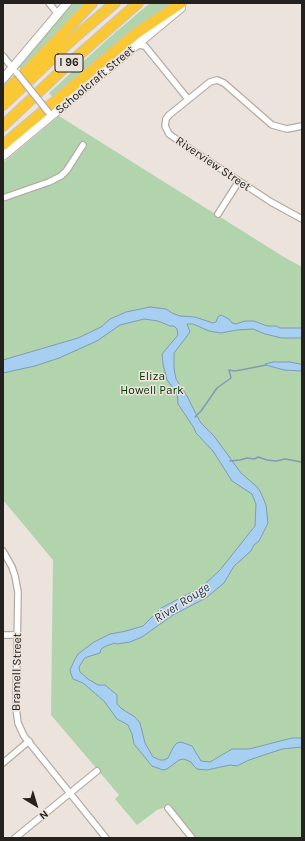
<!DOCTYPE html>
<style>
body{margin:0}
#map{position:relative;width:305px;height:841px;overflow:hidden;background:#ece3dc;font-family:Karla,sans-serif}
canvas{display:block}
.frame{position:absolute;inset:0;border:4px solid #24211f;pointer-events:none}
.north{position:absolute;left:16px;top:785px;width:40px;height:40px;-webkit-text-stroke:3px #ece3dc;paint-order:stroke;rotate:142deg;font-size:11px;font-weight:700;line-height:16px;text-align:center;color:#24211f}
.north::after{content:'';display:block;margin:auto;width:14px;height:18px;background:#24211f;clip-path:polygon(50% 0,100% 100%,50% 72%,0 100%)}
</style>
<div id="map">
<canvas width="305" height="841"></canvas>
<div class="frame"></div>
<div class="north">N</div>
</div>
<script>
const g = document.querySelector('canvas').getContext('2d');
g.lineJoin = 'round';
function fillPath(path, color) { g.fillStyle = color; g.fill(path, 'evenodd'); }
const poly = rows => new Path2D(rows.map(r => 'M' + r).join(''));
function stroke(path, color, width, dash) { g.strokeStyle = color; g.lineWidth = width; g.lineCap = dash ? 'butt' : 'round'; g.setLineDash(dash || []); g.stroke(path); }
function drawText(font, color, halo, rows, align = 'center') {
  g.font = font + ' Karla,sans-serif'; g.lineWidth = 3; g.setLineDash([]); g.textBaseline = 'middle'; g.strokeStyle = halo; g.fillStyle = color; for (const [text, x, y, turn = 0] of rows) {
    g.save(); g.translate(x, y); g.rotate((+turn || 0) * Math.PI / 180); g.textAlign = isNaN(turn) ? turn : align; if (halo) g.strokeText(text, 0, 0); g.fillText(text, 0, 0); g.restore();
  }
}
fillPath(poly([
 [72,3,87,3,3,90,3,87,21,70,19,67],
 [150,3,172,3,141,25,53,98,49,93,110,37],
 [59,116,284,257,302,267,302,838,196,838,168,804,163,808,157,810,137,825,115,799,119,795,51,715,53,560,3,500,3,163]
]), '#b2d4ad');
const water = poly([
 [150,307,166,309,172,313,180,316,195,317,213,323,216,322,218,317,221,315,229,319,232,323,236,324,245,321,254,321,267,326,276,326,280,328,302,328,302,338,282,338,265,334,253,329,237,330,221,333,209,331,193,324,187,324,190,332,174,353,174,368,176,379,187,396,197,416,201,423,214,436,241,473,256,486,260,491,266,505,268,523,259,541,254,545,251,551,234,566,224,583,206,598,173,615,142,637,130,642,117,644,115,643,106,646,101,649,100,653,87,657,84,659,79,667,80,672,88,679,98,685,105,685,117,695,117,704,122,709,135,717,140,723,145,743,153,757,160,760,164,760,168,758,174,746,177,743,181,742,192,746,201,761,210,762,232,749,249,749,292,738,302,738,302,747,282,749,249,760,237,766,230,765,207,770,197,769,193,765,191,762,184,759,179,760,167,769,163,770,152,766,134,744,132,734,128,725,117,719,104,701,83,683,73,679,71,674,70,670,75,659,78,654,94,642,110,634,126,631,143,626,161,608,190,593,195,591,204,585,220,570,255,526,256,504,252,494,232,481,213,451,196,433,194,428,178,404,177,393,167,380,163,364,162,354,178,335,177,329,174,326,170,326,158,321,144,319,120,325,97,341,59,358,35,366,3,373,3,360,78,338,101,327,110,319,126,312,150,307],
 [273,362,290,362,300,364,302,365,302,371,284,370,266,365,265,364,273,362]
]);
fillPath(water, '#a7cff2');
stroke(water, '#809bb3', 1);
stroke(poly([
 [195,417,201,411,217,388,231,378,229,370,235,371,246,369,266,365],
 [230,461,240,460,247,458,254,459,258,457,267,460,276,461,285,459,302,462]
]), '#809bb3', 1.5);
const minor = poly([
 [49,3,57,13],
 [137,45,145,46,188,99],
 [3,56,14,70],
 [302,126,287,129,272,125,224,83,217,80,210,82,169,115,166,119,165,126,169,134,186,146,271,202,302,219],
 [3,198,49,182,61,176,67,170,83,145],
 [218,214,239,181],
 [3,551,12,567,15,576,18,592,16,708,18,723,24,736,106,838],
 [3,635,18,635],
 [3,763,29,741],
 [168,808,192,838],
 [15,838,97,771]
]);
const secondary = poly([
 [3,79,67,3],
 [3,156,181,8]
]);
const motorway = poly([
 [3,94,32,66,92,3],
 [3,105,74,38,115,3],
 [3,126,63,69,138,3],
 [3,145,135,34,181,3]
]);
stroke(minor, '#b4aba5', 8);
stroke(secondary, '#b4aba5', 10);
stroke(motorway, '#c6c5c5', 12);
stroke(minor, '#fff', 5.5);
stroke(secondary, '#fff', 8);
stroke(motorway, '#fac735', 10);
const minorBridge = poly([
 [17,73,49,113]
]);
stroke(minorBridge, '#b4aba5', 8, []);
stroke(minorBridge, '#fff', 5.5);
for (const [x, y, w] of [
 [69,63,28]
]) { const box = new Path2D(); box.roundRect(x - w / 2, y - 9, w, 18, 3); g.fillStyle = '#ece3dc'; g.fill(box); stroke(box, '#24211f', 1); }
drawText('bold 11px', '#24211f', null, [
 ["I 96",69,63]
]);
drawText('12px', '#24211f', '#ece3dc', [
 ["Schoolcraft Street",95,80,-40],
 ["Riverview Street",213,164,34],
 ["Bramell Street",17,672,-89]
]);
drawText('12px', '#033400', '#ece3dc', [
 ["Eliza",152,377],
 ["Howell Park",152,391]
]);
drawText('italic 13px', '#0f3d5f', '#ece3dc', [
 ["River Rouge",182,603,-32]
]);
</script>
